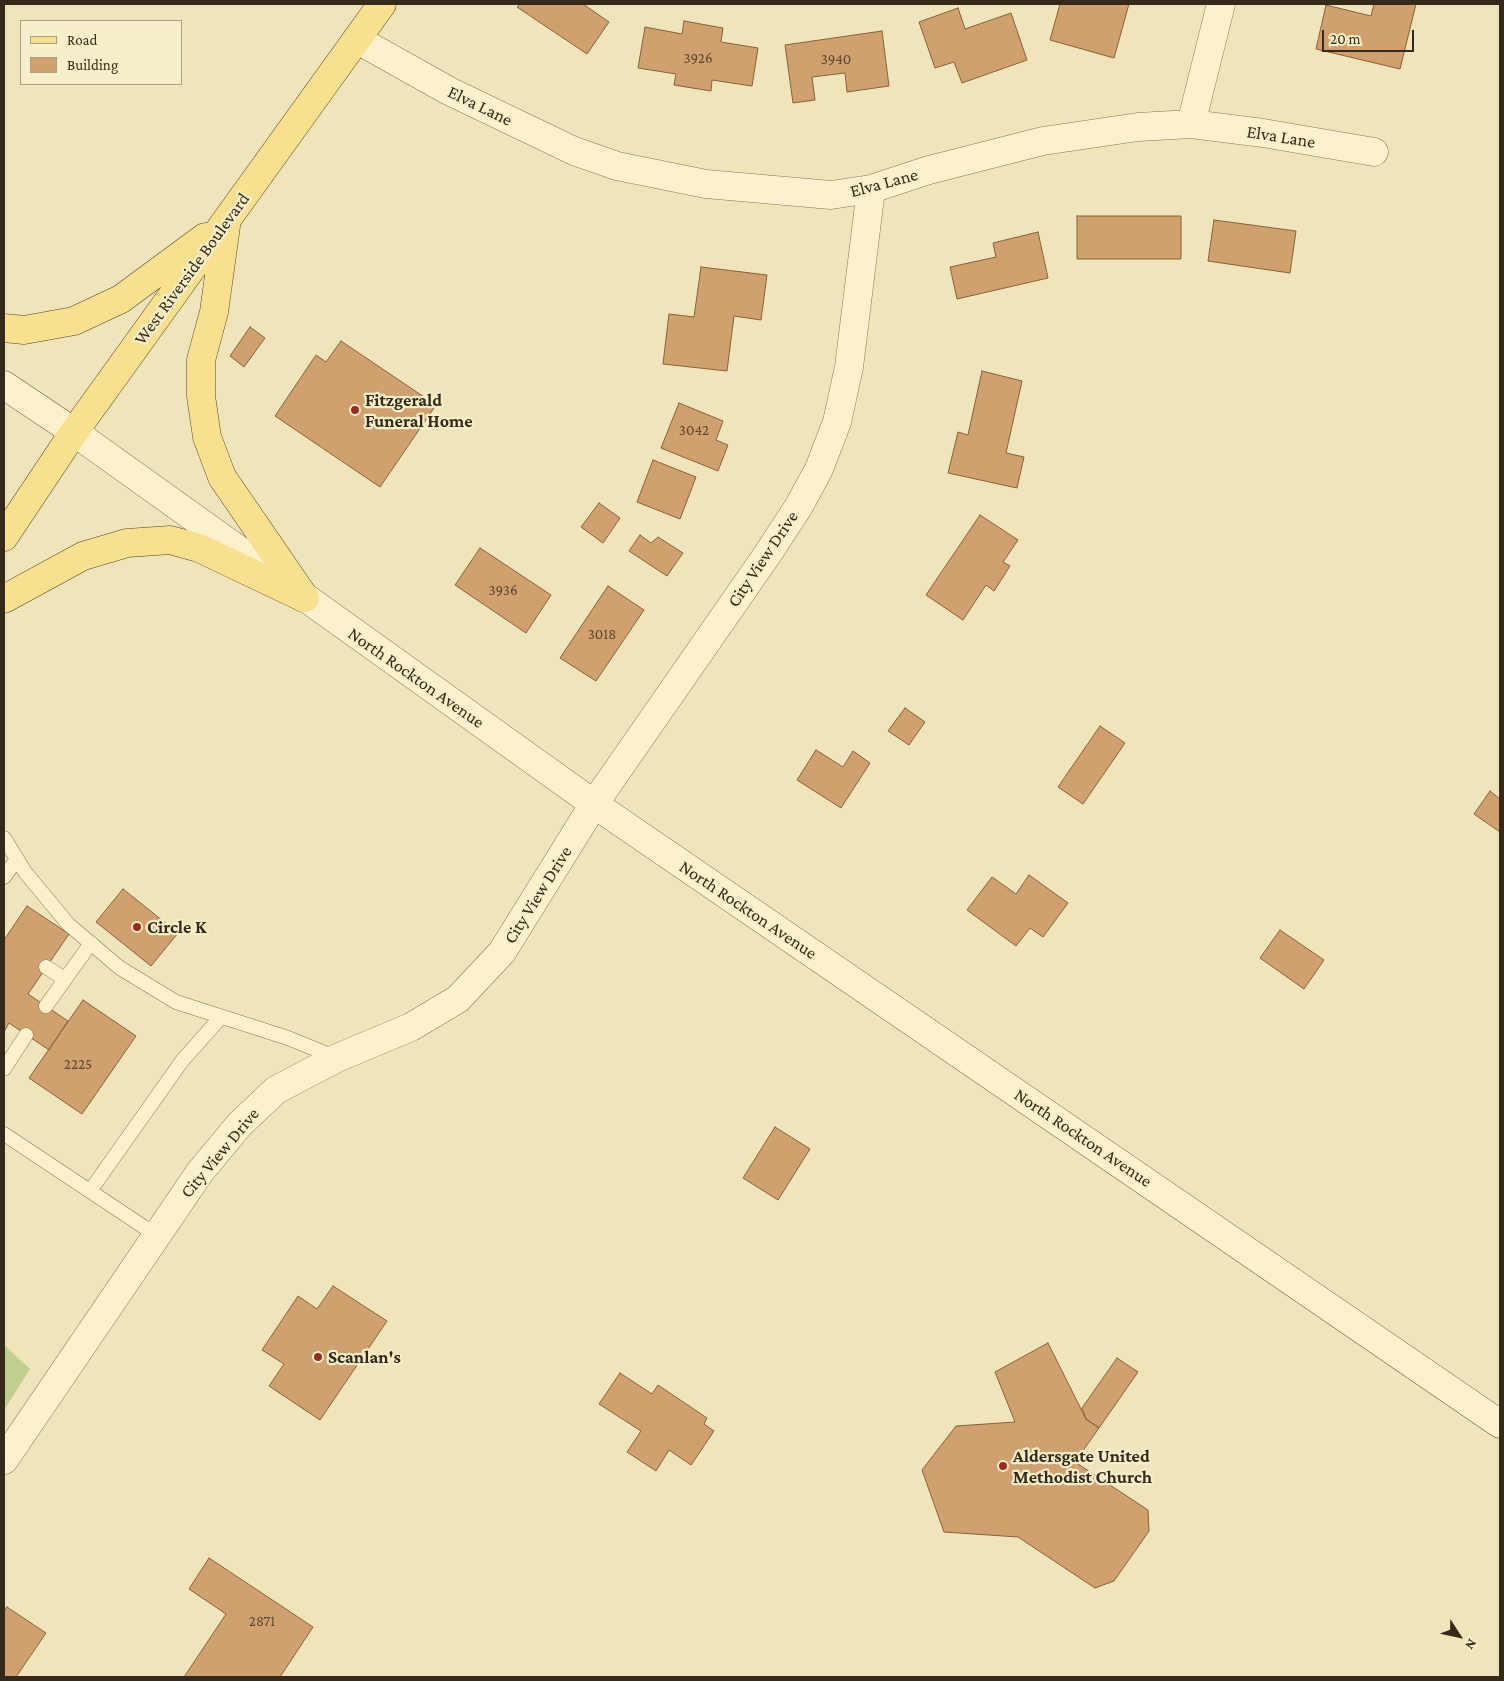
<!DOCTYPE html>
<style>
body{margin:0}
#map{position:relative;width:1504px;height:1681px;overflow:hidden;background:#f0e5ba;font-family:"Crimson Pro",serif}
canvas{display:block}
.frame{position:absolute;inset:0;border:5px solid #352a1a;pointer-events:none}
.legend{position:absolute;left:20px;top:20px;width:162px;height:65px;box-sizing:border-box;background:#f7efca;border:1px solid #a9a084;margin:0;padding:6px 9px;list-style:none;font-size:15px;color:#352a1a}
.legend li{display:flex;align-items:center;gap:10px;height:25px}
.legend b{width:25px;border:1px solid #a9a084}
.north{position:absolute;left:1434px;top:1611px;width:50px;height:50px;-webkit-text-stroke:4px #f7efca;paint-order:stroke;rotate:125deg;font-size:14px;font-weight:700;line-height:20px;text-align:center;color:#352a1a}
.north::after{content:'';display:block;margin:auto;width:18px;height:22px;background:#352a1a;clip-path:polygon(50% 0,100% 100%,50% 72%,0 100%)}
.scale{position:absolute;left:1322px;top:30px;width:92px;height:22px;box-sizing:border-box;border:2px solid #352a1a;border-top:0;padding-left:6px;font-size:15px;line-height:18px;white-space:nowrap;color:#352a1a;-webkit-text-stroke:4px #f7efca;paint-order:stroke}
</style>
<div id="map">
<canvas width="1504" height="1681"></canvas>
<div class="frame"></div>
<ul class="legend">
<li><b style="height:6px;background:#f7e18e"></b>Road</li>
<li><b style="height:14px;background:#d0a16e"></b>Building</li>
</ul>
<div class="north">N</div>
<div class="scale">20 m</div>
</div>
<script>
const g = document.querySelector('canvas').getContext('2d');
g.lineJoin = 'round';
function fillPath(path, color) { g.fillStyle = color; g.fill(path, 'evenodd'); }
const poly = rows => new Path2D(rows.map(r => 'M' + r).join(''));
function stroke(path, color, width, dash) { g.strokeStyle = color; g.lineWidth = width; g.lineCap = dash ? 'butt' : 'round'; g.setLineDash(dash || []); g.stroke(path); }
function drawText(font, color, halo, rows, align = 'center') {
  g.font = font + ' "Crimson Pro",serif'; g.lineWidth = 4.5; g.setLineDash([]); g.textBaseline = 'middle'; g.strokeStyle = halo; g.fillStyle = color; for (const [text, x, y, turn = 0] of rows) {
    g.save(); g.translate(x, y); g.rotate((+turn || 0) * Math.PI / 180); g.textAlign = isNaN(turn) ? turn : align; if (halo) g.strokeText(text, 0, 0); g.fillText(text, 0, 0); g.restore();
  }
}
fillPath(poly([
 [4,1345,30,1369,4,1410]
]), '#c0ce8e');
const building = poly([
 [520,4,583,4,609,22,587,54,517,7,520,4],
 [1060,4,1129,4,1114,58,1050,40,1060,4],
 [1374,4,1416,4,1400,69,1316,49,1326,5,1371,16,1374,4],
 [958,8,965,29,1011,13,1027,60,962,83,954,62,935,68,919,22,958,8],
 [684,21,723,28,721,42,758,48,752,86,712,80,711,91,674,85,676,74,638,68,645,27,682,34,684,21],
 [882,31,889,86,847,92,845,73,812,77,815,100,793,103,785,45,882,31],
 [1077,216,1181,216,1181,259,1077,259,1077,216],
 [1214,220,1296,231,1290,273,1208,261,1214,220],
 [1038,232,1048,278,957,299,950,267,996,257,993,243,1038,232],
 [701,267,767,275,761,320,734,316,727,371,663,364,669,314,694,317,701,267],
 [250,327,265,338,244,367,230,356,250,327],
 [341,341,436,405,380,487,275,416,316,355,326,362,341,341],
 [982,371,1022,381,1006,453,1024,457,1017,488,948,473,958,432,968,435,982,371],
 [679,403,723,421,716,440,728,445,718,471,661,448,679,403],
 [653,460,696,477,680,519,637,502,653,460],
 [599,503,620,518,603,543,581,527,599,503],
 [980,515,1018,540,1003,562,1010,566,994,591,986,585,963,620,926,595,980,515],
 [640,535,651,543,658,537,683,553,667,576,629,551,640,535],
 [480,548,551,595,526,633,455,585,480,548],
 [608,586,644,610,596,681,560,658,608,586],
 [905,708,925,722,909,745,888,731,905,708],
 [1100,726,1125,743,1083,804,1058,787,1100,726],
 [816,750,843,767,853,751,870,763,841,808,797,780,816,750],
 [1490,791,1500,799,1500,832,1474,814,1490,791],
 [1029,875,1068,903,1043,937,1030,928,1016,946,967,910,992,877,1016,894,1029,875],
 [123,889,178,933,151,966,96,922,123,889],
 [27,906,69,934,28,994,68,1021,49,1050,9,1023,4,1032,4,940,27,906],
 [1280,930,1324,960,1304,989,1260,958,1280,930],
 [83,1000,136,1036,82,1114,29,1078,83,1000],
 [775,1127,810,1149,778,1200,743,1178,775,1127],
 [333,1286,387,1321,320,1420,269,1386,284,1364,262,1350,298,1296,317,1309,333,1286],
 [1048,1343,1086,1419,1099,1428,1075,1462,1148,1510,1149,1531,1114,1581,1095,1588,1018,1537,944,1532,922,1470,956,1426,1015,1422,995,1372,1048,1343],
 [1117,1358,1138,1372,1099,1428,1086,1419,1082,1408,1117,1358],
 [620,1373,652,1394,658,1385,707,1418,704,1424,714,1431,691,1465,669,1450,656,1471,627,1452,641,1431,599,1404,620,1373],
 [209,1558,313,1627,280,1677,184,1677,226,1614,189,1589,209,1558],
 [7,1607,46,1633,16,1677,4,1677,4,1612,7,1607]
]);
fillPath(building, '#d0a16e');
stroke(building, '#876039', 1);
const lane = poly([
 [4,838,25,872,68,924,120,968,176,1002,288,1038,337,1058],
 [4,877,17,859],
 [46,967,65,979],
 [46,1006,91,943],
 [4,1069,26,1035],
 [4,1134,156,1235],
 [90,1191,182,1061,221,1017]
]);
const street = poly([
 [358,40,449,91,574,151,617,166,706,184,831,195,871,189,929,170,1043,141,1138,127,1191,124,1263,133,1374,152],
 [1191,124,1221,4],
 [4,1460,200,1172,240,1124,276,1090,337,1058,411,1027,458,999,502,952,594,804,767,555,799,506,819,469,837,422,849,367,871,189]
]);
const secondary = poly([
 [4,385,74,432,594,804,1500,1424]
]);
const primary = poly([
 [226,226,214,312,201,360,201,396,207,437,222,477,305,598],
 [4,328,24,330,74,321,121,299,205,237],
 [4,537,74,432,382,4],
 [4,599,83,556,127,543,170,540,199,548,304,598]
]);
stroke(lane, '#877454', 15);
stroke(street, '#877454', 29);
stroke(secondary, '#695537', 29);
stroke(primary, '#544129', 29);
stroke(lane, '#fbf2cd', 14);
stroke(street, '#fbf2cd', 28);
stroke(secondary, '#fbf2cd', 28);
stroke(primary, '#f7e18e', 28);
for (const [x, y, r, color] of [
 [355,410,5,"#992c21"],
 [137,927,5,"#992c21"],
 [318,1357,5,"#992c21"],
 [1003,1466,5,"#992c21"]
]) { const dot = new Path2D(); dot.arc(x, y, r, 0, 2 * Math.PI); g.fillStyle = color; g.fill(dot); stroke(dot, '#f7efca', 2); }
drawText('15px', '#5c482f', null, [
 ["3926",698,58],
 ["3940",836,59],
 ["3042",694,430],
 ["3936",503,590],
 ["3018",602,634],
 ["2225",78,1064],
 ["2871",262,1621]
]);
drawText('18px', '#352a1a', '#f7efca', [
 ["Elva Lane",480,106,26],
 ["Elva Lane",1281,137,9],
 ["Elva Lane",884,183,-15],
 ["West Riverside Boulevard",192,269,-54],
 ["City View Drive",763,559,-56],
 ["North Rockton Avenue",416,678,35],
 ["City View Drive",538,895,-58],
 ["North Rockton Avenue",748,910,34],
 ["North Rockton Avenue",1083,1138,34],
 ["City View Drive",220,1153,-50]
]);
drawText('bold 18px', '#352a1a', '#f7efca', [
 ["Fitzgerald",365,400],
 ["Funeral Home",365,421],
 ["Circle K",147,927],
 ["Scanlan's",328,1357],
 ["Aldersgate United",1013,1456],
 ["Methodist Church",1013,1477]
], 'left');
</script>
